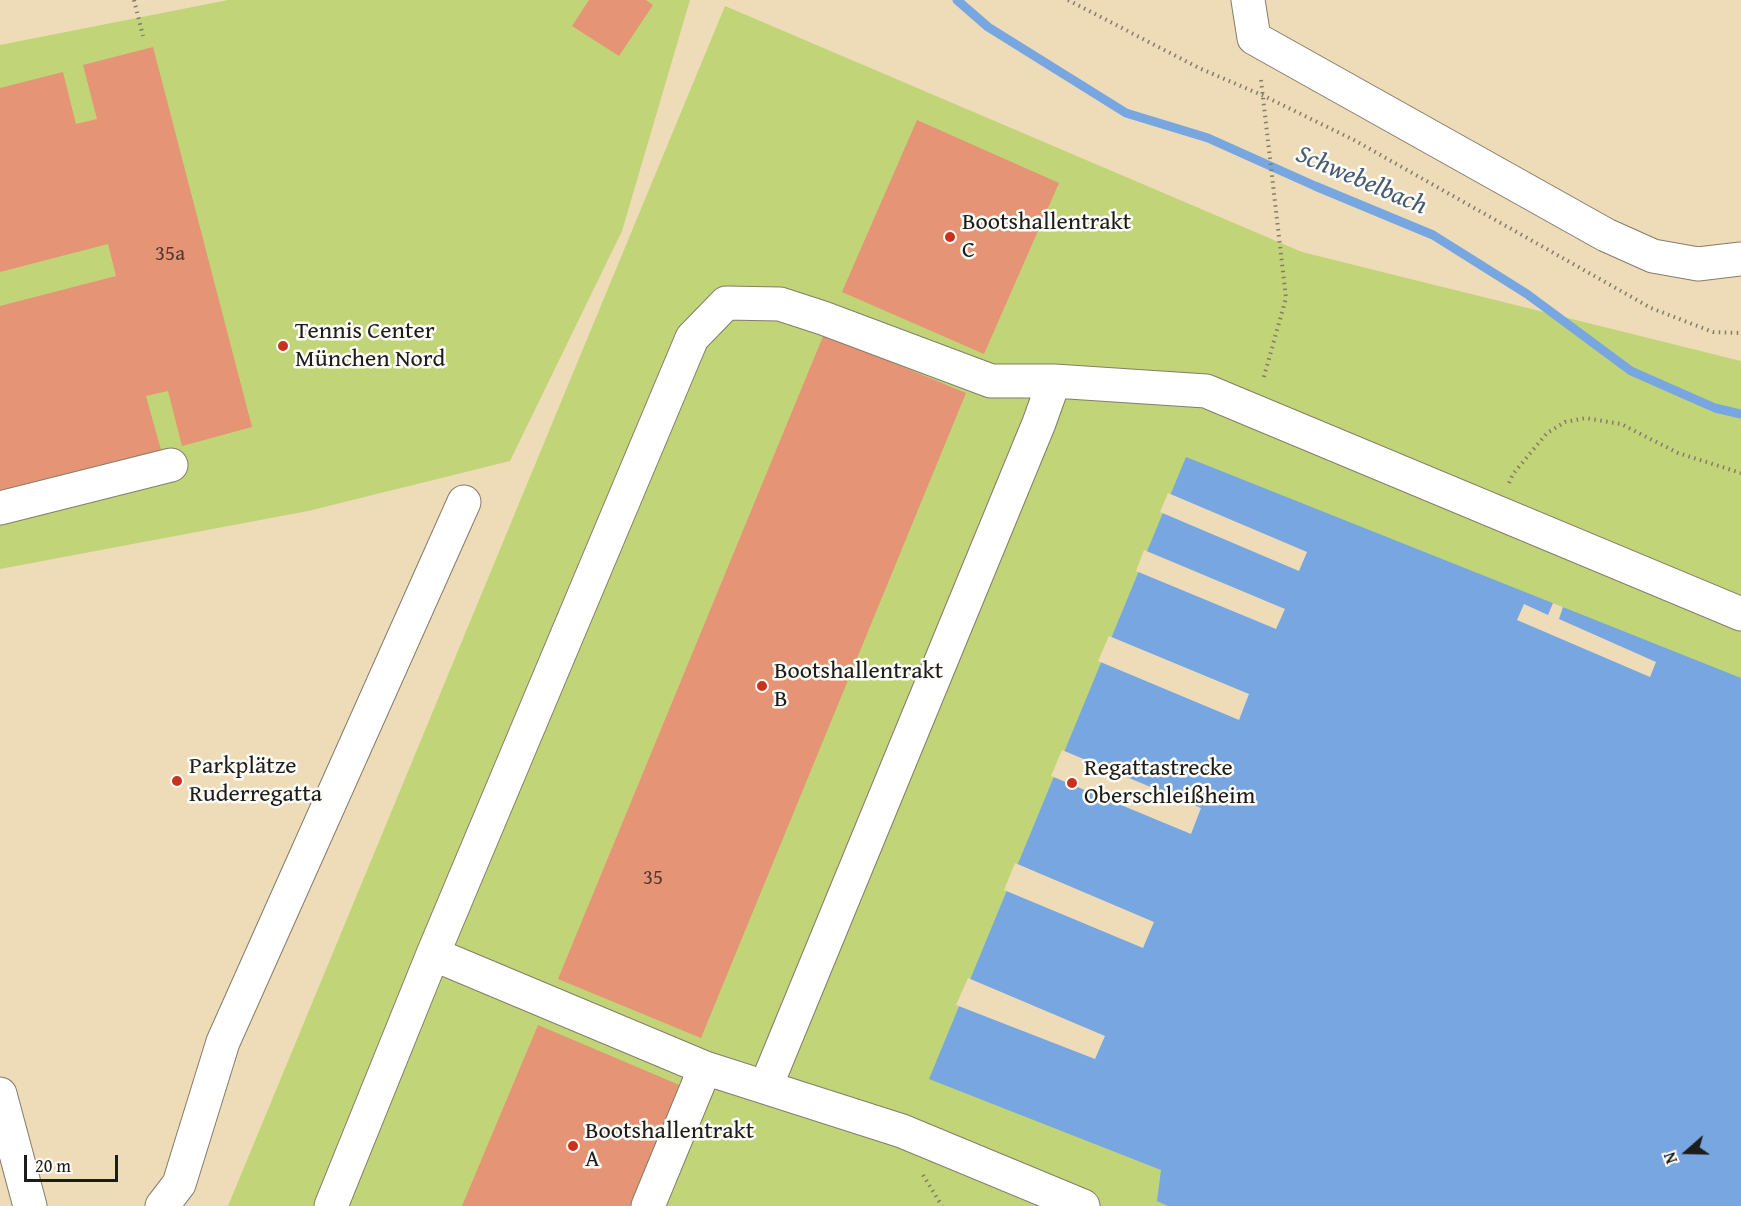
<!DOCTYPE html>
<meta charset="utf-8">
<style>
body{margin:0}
#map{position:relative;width:1741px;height:1206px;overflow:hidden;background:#eedcb9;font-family:"Gentium Book Plus",serif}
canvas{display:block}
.north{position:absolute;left:1657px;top:1122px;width:60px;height:60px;-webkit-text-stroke:4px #fdfcf7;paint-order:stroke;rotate:250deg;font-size:16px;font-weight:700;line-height:24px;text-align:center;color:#1c1c1c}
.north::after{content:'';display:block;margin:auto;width:21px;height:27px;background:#1c1c1c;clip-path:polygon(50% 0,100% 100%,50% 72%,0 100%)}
.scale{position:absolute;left:24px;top:1155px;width:94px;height:27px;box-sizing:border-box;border:3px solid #1c1c1c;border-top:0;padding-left:8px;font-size:18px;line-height:21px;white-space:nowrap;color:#1c1c1c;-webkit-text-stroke:4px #fdfcf7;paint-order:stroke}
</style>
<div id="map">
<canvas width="1741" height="1206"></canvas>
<div class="north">N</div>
<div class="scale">20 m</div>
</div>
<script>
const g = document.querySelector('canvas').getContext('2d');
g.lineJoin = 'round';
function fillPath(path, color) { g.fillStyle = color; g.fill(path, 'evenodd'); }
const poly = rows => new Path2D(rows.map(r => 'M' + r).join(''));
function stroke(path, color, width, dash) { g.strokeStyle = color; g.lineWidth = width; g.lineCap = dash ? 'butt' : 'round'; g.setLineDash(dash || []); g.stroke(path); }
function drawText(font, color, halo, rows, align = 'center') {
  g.font = font + ' "Gentium Book Plus",serif'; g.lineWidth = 5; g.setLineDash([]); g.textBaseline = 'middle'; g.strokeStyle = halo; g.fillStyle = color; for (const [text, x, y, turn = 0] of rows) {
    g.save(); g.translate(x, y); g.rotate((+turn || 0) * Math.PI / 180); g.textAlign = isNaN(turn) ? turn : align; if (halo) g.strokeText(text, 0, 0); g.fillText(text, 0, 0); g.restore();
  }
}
fillPath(poly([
 [228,0,690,0,622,231,510,461,308,511,0,569,0,45],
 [725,6,1302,252,1741,361,1741,1206,228,1206]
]), '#c1d478');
fillPath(poly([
 [1186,457,1741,678,1741,1206,1168,1206,1157,1201,1161,1170,929,1079]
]), '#77a6e0');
fillPath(poly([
 [1168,493,1307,552,1299,571,1160,512],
 [1144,550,1285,609,1276,629,1136,571],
 [1553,603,1563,607,1559,619,1656,662,1650,677,1517,620,1524,604,1548,615],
 [1109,636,1249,694,1239,720,1098,661],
 [1062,750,1201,808,1191,834,1051,776],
 [1015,863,1154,922,1143,948,1004,890],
 [968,978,1105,1036,1095,1059,956,1005]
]), '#eedcb9');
stroke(poly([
 [957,0,988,27,1126,113,1208,138,1315,186,1433,235,1527,294,1631,371,1715,408,1741,414]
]), '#77a6e0', 9);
fillPath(poly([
 [589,0,646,0,653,5,619,56,572,26],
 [153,47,252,427,182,446,168,391,146,396,161,450,0,492,0,306,116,276,108,244,0,272,0,88,63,72,76,124,97,119,83,65],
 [917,120,1059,183,984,354,842,292],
 [824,334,966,393,701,1038,558,979],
 [538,1025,684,1087,634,1206,462,1206]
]), '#e59475');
const minor = poly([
 [1248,0,1254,38,1606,235,1653,256,1698,264,1741,259],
 [0,508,171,465],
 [433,954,705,1068,902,1131,1083,1206],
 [766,1086,1039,423,1054,381],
 [0,1094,30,1206],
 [162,1206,179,1184,223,1042,464,502],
 [331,1206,433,954,692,338,726,303,780,304,823,318,991,381,1054,381,1206,391,1741,614],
 [648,1206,705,1068]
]);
stroke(minor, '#857c6a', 35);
stroke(poly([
 [134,0,143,36],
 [1068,0,1199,68,1264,96,1354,140,1651,308,1713,332,1741,333],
 [1261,80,1286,298,1263,380],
 [1509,483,1513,474,1547,433,1565,422,1586,418,1621,424,1678,453,1741,473],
 [923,1175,942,1206]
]), '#857c6a', 4, [1.5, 4.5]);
stroke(minor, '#fff', 33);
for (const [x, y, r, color] of [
 [950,237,6,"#c8321e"],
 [283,346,6,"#c8321e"],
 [762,686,6,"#c8321e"],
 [177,781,6,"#c8321e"],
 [1072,783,6,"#c8321e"],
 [573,1146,6,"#c8321e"]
]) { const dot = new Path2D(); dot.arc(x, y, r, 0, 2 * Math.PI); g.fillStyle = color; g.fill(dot); stroke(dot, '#fdfcf7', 2); }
drawText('21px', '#4e3a32', null, [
 ["35a",170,255],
 ["35",653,879]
]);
drawText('24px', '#1c1c1c', '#fdfcf7', [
 ["Bootshallentrakt",962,223],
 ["C",962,251],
 ["Tennis Center",295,332],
 ["München Nord",295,360],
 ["Bootshallentrakt",774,672],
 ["B",774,700],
 ["Parkplätze",189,767],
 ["Ruderregatta",189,795],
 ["Regattastrecke",1084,769],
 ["Oberschleißheim",1084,797],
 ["Bootshallentrakt",585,1132],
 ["A",585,1160]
], 'left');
drawText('italic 26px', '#455a74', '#fdfcf7', [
 ["Schwebelbach",1361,181,23]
]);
</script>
